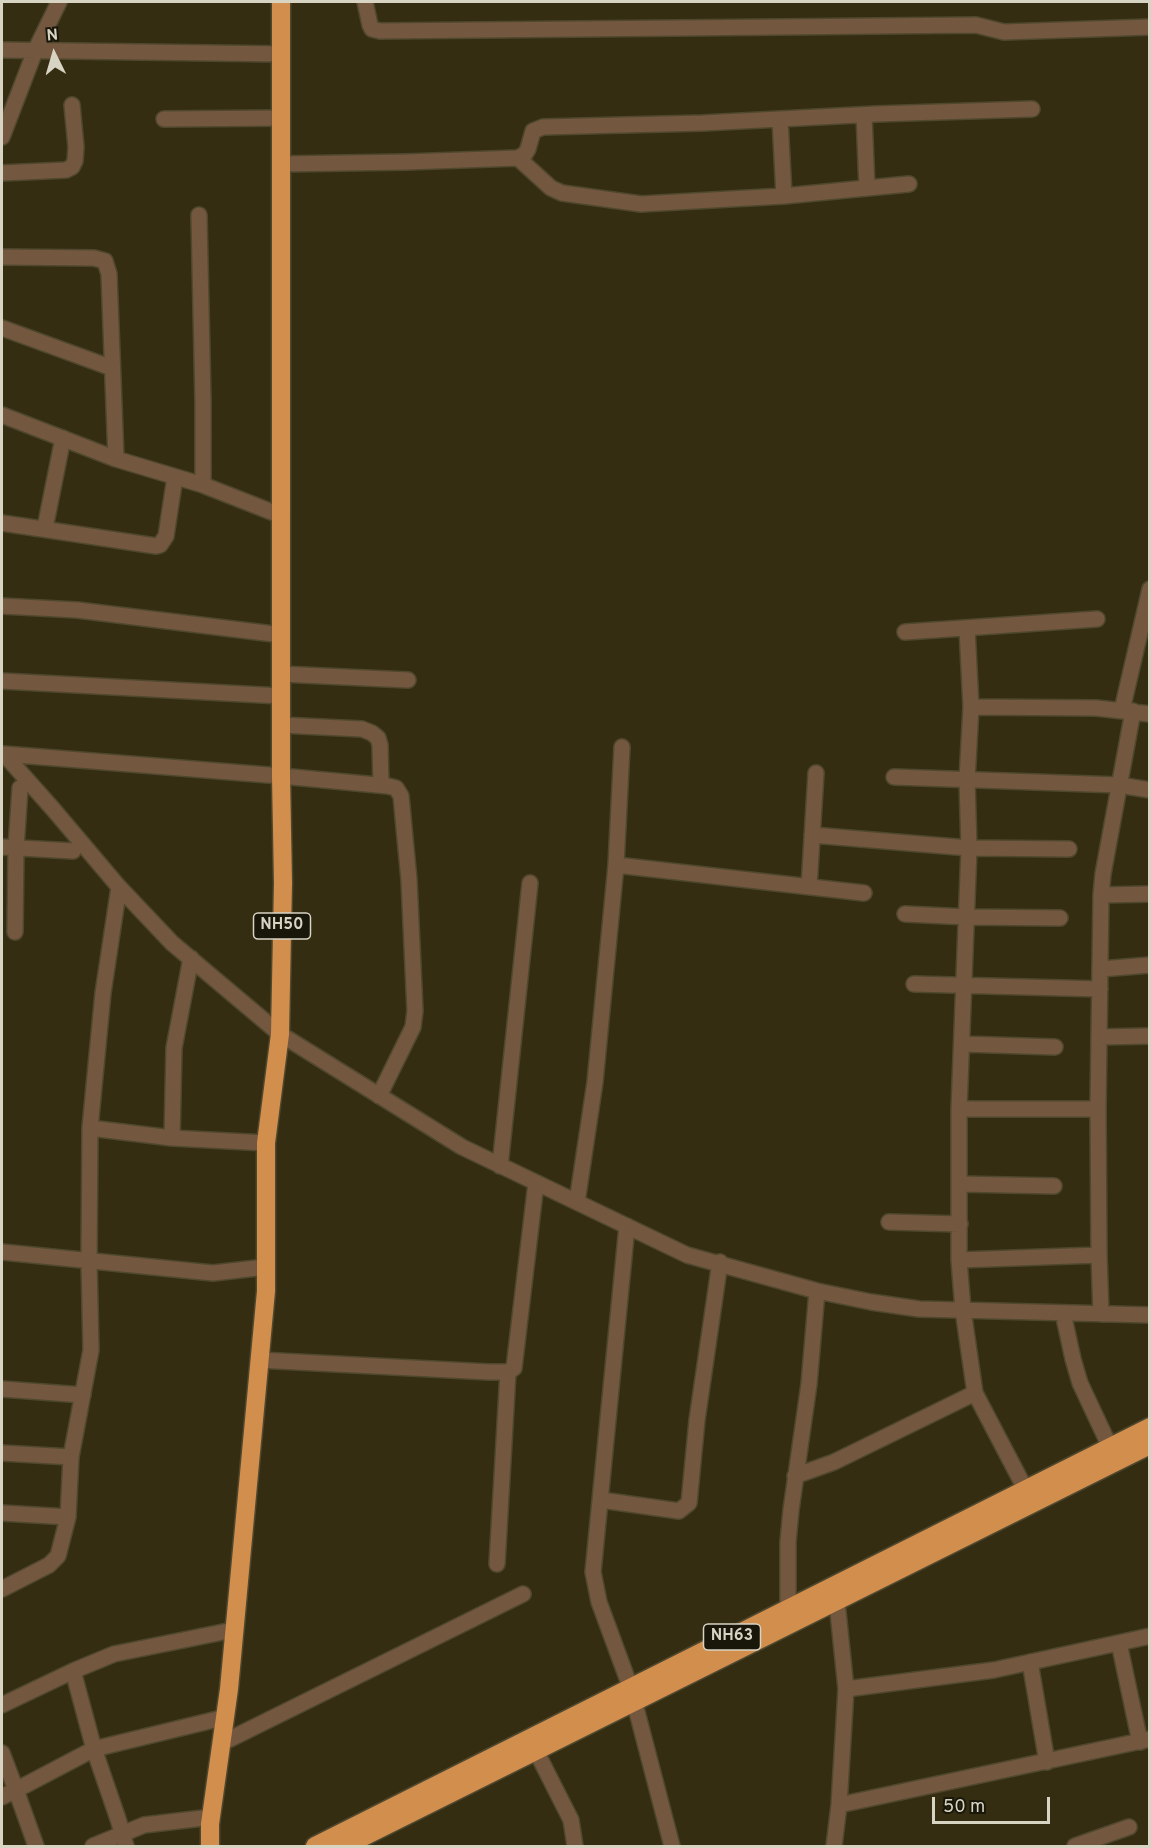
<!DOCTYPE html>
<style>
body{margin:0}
#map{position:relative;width:1151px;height:1848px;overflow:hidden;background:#352d12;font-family:Overpass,sans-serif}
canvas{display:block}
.frame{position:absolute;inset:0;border:3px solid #d8d4c4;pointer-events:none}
.north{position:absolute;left:24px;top:24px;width:60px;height:60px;-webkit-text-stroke:4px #19160a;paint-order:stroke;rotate:355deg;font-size:16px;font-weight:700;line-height:24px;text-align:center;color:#d8d4c4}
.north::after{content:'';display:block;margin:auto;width:21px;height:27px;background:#d8d4c4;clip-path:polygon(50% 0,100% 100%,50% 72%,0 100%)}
.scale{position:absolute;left:932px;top:1797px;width:118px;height:27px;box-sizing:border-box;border:3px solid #d8d4c4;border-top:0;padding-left:8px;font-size:18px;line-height:21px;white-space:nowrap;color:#d8d4c4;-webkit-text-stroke:4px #19160a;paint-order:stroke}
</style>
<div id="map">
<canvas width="1151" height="1848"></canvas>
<div class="frame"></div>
<div class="north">N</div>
<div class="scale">50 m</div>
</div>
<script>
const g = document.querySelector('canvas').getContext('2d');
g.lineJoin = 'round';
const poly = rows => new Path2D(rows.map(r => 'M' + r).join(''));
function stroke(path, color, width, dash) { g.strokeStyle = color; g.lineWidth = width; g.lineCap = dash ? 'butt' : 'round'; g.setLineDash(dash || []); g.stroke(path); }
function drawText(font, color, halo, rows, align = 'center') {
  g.font = font + ' Overpass,sans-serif'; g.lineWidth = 5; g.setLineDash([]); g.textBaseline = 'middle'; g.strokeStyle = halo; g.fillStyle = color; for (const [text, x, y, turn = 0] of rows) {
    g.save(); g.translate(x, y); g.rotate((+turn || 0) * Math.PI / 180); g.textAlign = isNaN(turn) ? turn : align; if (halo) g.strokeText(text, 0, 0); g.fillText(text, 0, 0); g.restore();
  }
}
const minor = poly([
 [365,2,370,25,372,29,380,31,976,25,1004,32,1150,27],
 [2,50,281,54],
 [864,115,867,188],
 [164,119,281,118],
 [780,119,784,196],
 [2,137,35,51,59,2],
 [518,158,551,188,562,193,641,204,784,196,909,184],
 [280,164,406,162,518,158,525,154,528,149,533,131,543,127,703,123,876,114,1032,109],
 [2,173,66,170,72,167,75,161,76,147,72,105],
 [199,215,203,403,203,485],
 [2,257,94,258,105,261,109,274,116,459],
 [2,328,112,368],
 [2,415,116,459,203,485,282,516],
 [2,523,156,546,160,545,166,536,175,477],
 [45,528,63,438],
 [2,606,77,610,282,635],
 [967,628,971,707,967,780,969,848,959,1109,959,1260,963,1310,975,1393,1030,1498],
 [905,632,1097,619],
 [281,674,408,680],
 [2,681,281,696],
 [971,707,1096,708,1150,714],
 [1122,710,1150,589],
 [281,725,362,729,372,733,378,738,380,745,381,785],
 [2,754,4,754,53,809,119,887,172,943,280,1034,462,1147,687,1255,817,1291,871,1302,919,1309,1150,1315],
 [4,754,281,776,388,786,396,788,401,796,409,880,415,1011,413,1027,379,1096],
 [894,777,1119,785,1150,790],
 [812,835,969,848,1069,849],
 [2,847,73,851],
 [616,865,864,893],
 [809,887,816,773],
 [1101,895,1150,894],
 [905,914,967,917,1060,918],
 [15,932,16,848,20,788],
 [1101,969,1150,965],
 [914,984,1100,989],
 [1099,1037,1150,1036],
 [962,1044,1055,1047],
 [959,1109,1098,1109],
 [90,1128,172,1138,266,1143],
 [172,1138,174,1048,191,958],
 [500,1166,530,883],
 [960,1184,1054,1186],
 [577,1202,595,1082,616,865,622,747],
 [889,1222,960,1224],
 [627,1226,593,1572,599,1602,631,1689,672,1846],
 [2,1252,213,1273,266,1267],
 [959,1260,1099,1255],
 [1063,1313,1073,1359,1080,1383,1110,1447],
 [1101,1314,1099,1255,1098,1109,1101,895,1103,874,1133,711],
 [259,1360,489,1372,508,1372,514,1368,536,1183],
 [2,1389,83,1395],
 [2,1453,71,1457],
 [795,1476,834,1462,975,1393],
 [601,1500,679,1511,689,1503,697,1420,720,1262],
 [2,1513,68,1517],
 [497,1564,508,1372],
 [2,1589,49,1565,58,1556,68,1517,71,1457,91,1350,89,1261,90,1128,103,993,119,887],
 [834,1593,837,1602,846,1689,839,1805,834,1846],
 [788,1608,788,1542,791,1510,809,1384,817,1291],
 [1119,1643,1140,1742],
 [1030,1662,1047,1762],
 [73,1671,94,1749,118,1819,126,1846],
 [846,1689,994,1670,1150,1636],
 [2,1705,73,1671,114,1654,233,1630],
 [531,1741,571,1820,575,1846],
 [222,1743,523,1594],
 [2,1753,16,1790,94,1749,226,1717],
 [2,1797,16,1790,36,1846],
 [839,1805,1150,1739],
 [93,1846,144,1825,212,1817],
 [1075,1846,1129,1827]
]);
const highway = poly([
 [210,1846,210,1824,229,1689,266,1291,266,1143,280,1034,283,883,281,776,281,2],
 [315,1846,1150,1427],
 [345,1846,1150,1445]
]);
stroke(minor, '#4f482e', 18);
stroke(highway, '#4f482e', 21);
stroke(minor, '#73573f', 15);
stroke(highway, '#d18e4d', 18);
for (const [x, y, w] of [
 [282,926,57],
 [732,1637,57]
]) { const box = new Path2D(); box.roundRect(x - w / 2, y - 13, w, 26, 4.5); g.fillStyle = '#19160a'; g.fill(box); stroke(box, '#d8d4c4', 1.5); }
drawText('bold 16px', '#d8d4c4', null, [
 ["NH50",282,926],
 ["NH63",732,1637]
]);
</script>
